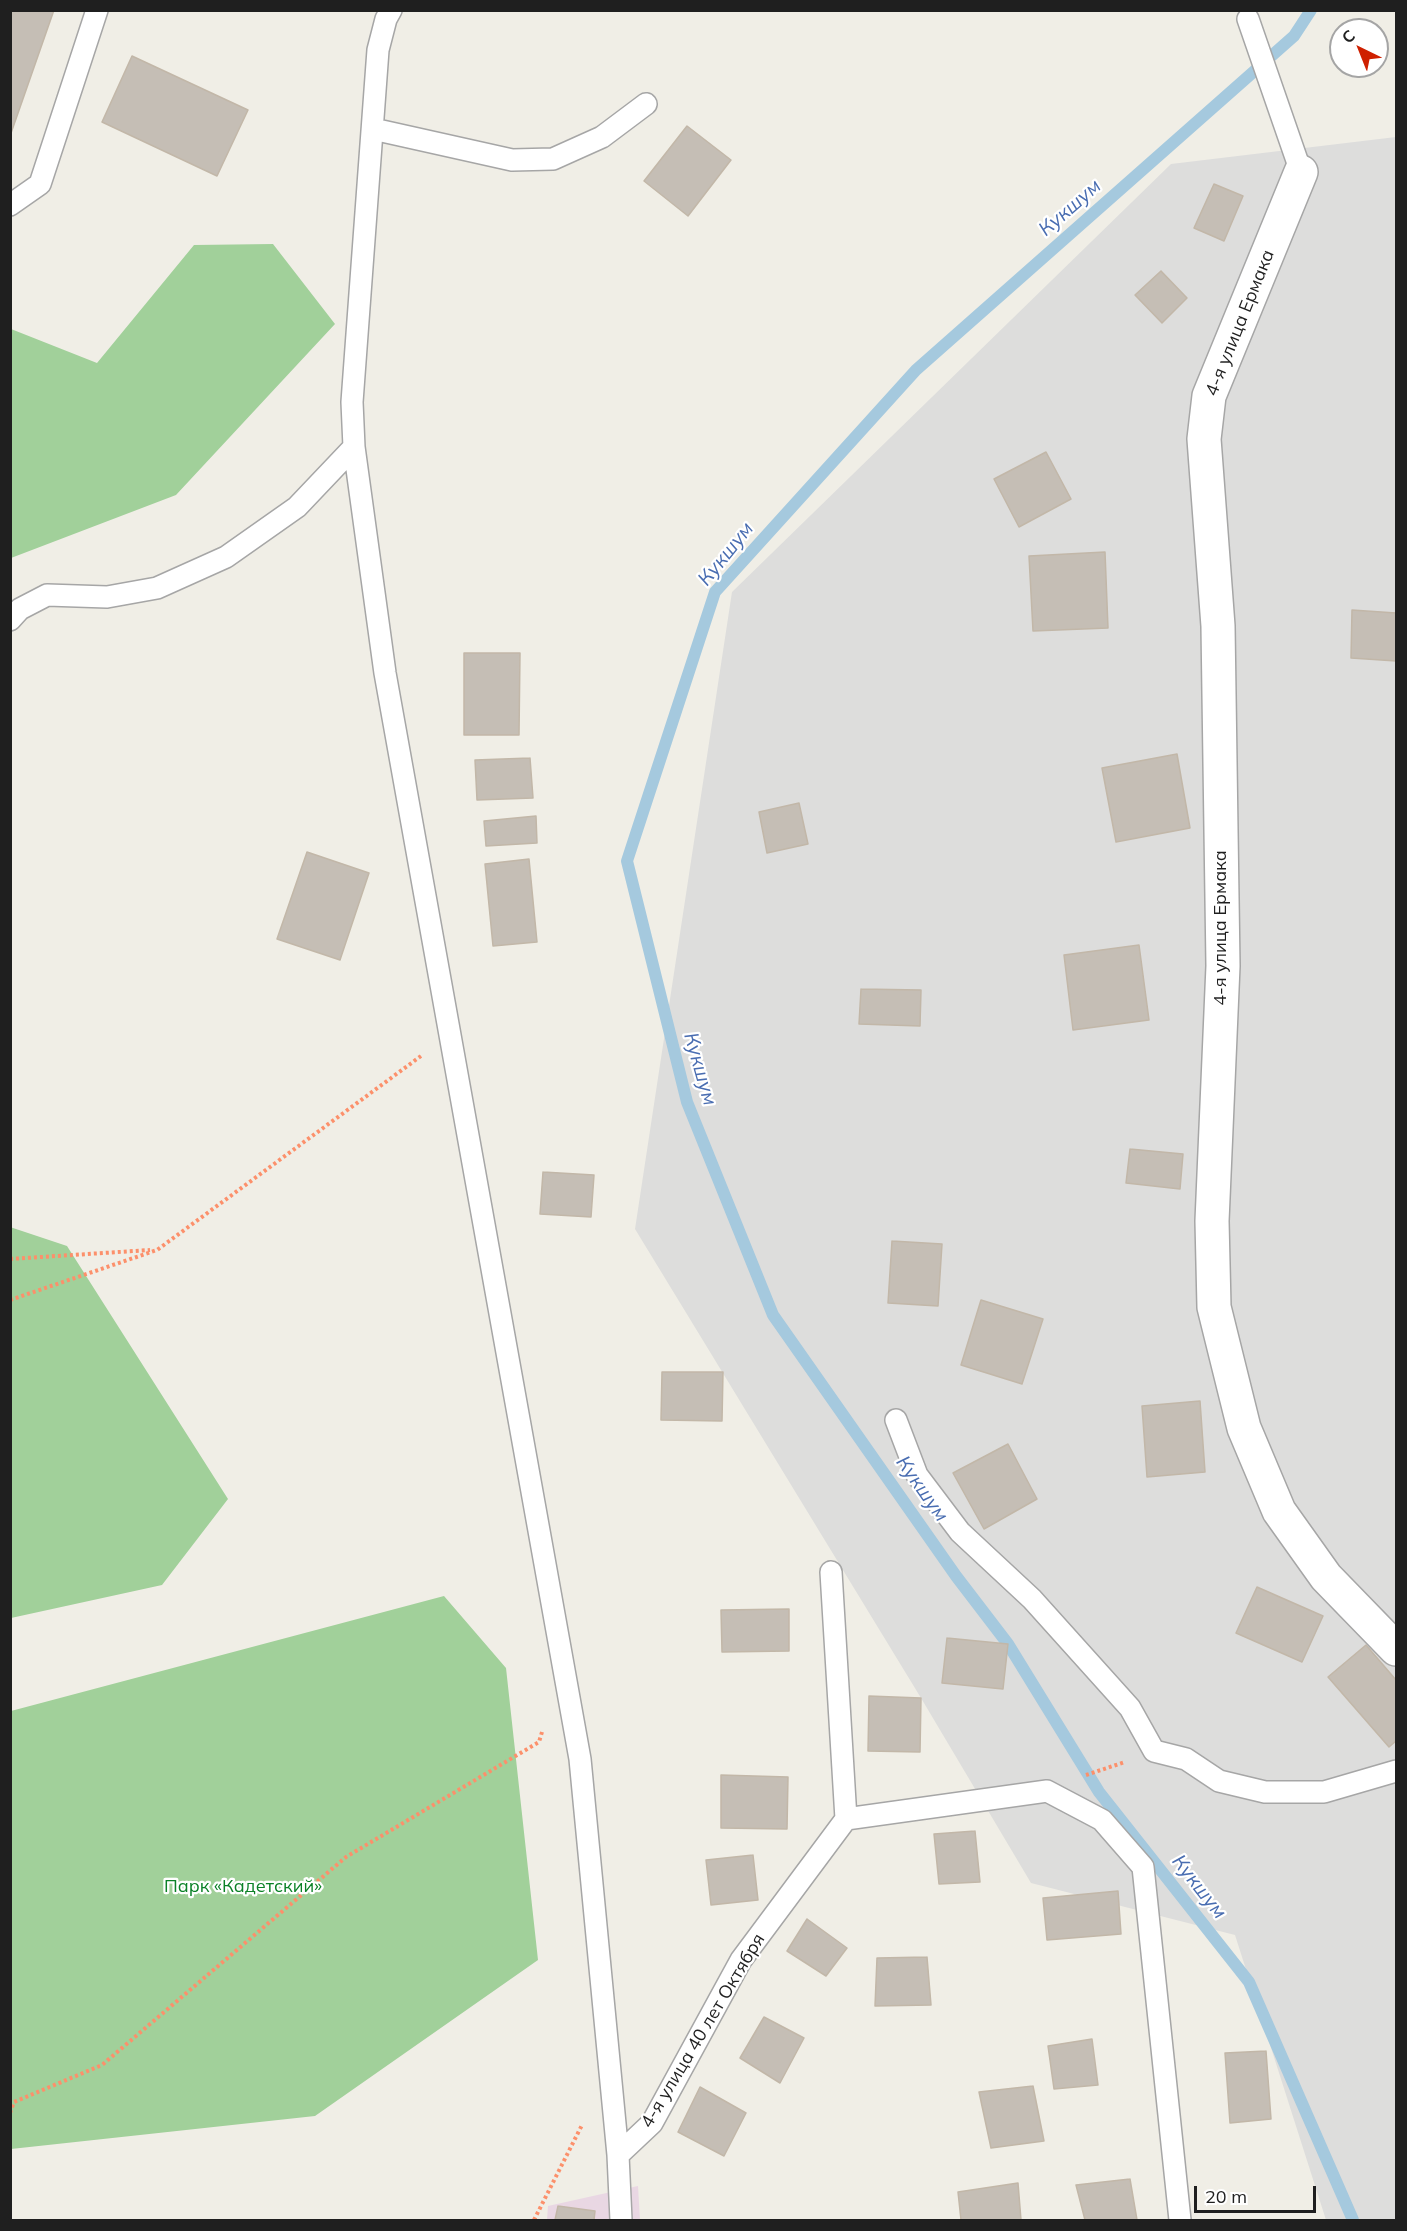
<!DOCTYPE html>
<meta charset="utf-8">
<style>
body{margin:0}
#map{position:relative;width:1407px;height:2231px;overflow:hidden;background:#f0eee6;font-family:Mulish,sans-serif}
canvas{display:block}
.frame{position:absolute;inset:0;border:12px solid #1f1f1f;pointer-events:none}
.north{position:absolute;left:1329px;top:18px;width:60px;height:60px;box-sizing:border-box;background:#fff;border:2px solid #a5a5a5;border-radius:50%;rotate:317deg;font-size:16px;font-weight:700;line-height:24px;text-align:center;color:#1f1f1f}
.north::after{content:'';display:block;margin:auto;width:21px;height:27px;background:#cf2000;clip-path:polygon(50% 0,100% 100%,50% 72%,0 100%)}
.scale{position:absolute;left:1194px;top:2186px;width:122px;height:27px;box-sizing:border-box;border:3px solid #1f1f1f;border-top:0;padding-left:8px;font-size:18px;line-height:21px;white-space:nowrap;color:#1f1f1f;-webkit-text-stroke:4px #fff;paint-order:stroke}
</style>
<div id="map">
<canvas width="1407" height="2231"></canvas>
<div class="frame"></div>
<div class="north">С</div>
<div class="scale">20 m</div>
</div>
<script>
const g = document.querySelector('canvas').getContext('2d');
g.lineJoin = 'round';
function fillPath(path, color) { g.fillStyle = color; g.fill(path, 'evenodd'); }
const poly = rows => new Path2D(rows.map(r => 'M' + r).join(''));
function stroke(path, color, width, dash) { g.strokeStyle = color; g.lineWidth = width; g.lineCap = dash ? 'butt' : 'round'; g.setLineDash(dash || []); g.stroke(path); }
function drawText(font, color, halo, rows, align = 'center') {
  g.font = font + ' Mulish,sans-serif'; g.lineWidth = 4.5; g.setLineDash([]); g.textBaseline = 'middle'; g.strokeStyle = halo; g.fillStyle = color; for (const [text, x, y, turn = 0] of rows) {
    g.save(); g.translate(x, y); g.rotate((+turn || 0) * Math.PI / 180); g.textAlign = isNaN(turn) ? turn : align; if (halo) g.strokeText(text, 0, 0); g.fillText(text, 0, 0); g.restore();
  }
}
fillPath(poly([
 [1396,137,1396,2220,1326,2220,1235,1935,1031,1883,921,1698,635,1229,732,592,1171,164]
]), '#dddddc');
fillPath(poly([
 [638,2186,640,2220,547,2220,548,2206]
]), '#e9d7e3');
fillPath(poly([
 [273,244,335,324,176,495,11,558,11,329,97,363,194,245],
 [10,1227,67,1246,228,1499,162,1585,11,1618],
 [444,1596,506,1668,538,1960,315,2116,11,2149,11,1711]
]), '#a1d09a');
stroke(poly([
 [1311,10,1294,36,916,370,715,592,627,861,687,1102,773,1315,956,1576,1008,1644,1099,1792,1249,1982,1353,2220]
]), '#a5c9de', 12);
const building = poly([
 [10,10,54,10,10,136,10,10],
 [132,56,248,110,217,176,102,122,132,56],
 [687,126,731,160,688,216,644,181,687,126],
 [1214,184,1243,196,1224,241,1194,228,1214,184],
 [1161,271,1187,298,1162,323,1135,295,1161,271],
 [1046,452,1071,499,1019,527,994,479,1046,452],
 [1105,552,1108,628,1033,631,1029,556,1105,552],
 [1352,610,1396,613,1396,661,1351,658,1352,610],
 [464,653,520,653,519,735,464,735,464,653],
 [1177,754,1190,828,1116,842,1102,768,1177,754],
 [530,758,533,798,477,800,475,760,530,758],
 [799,803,808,844,767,853,759,812,799,803],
 [536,816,537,843,486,846,484,821,536,816],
 [307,852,369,873,340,960,277,939,307,852],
 [529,859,537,942,493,946,485,864,529,859],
 [1139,945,1149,1020,1073,1030,1064,955,1139,945],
 [861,989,921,990,920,1026,859,1024,861,989],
 [1130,1149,1183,1154,1180,1189,1126,1183,1130,1149],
 [543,1172,594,1175,591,1217,540,1214,543,1172],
 [892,1241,942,1244,938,1306,888,1303,892,1241],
 [981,1300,1043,1319,1022,1384,961,1365,981,1300],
 [662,1372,723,1372,722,1421,661,1420,662,1372],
 [1200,1401,1205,1472,1147,1477,1142,1406,1200,1401],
 [1008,1444,1037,1499,984,1529,953,1473,1008,1444],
 [1257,1587,1323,1616,1302,1662,1236,1633,1257,1587],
 [789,1609,789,1651,722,1652,721,1610,789,1609],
 [947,1638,1008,1644,1003,1689,942,1683,947,1638],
 [1366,1645,1396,1680,1396,1741,1389,1747,1328,1677,1366,1645],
 [869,1696,921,1698,920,1752,868,1751,869,1696],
 [721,1775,788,1777,787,1829,721,1828,721,1775],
 [975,1831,980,1882,939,1884,934,1834,975,1831],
 [753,1855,758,1900,711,1905,706,1860,753,1855],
 [1118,1891,1121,1934,1047,1940,1043,1898,1118,1891],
 [807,1919,847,1948,826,1976,787,1951,807,1919],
 [927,1957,931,2005,875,2006,877,1958,927,1957],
 [764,2017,804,2038,780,2083,740,2058,764,2017],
 [1092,2039,1098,2085,1054,2089,1048,2046,1092,2039],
 [1266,2051,1271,2119,1230,2123,1225,2053,1266,2051],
 [1033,2086,1044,2141,991,2148,979,2092,1033,2086],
 [700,2087,746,2113,724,2156,678,2132,700,2087],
 [1130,2179,1137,2220,1085,2220,1076,2185,1130,2179],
 [1018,2183,1021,2220,961,2220,958,2192,1018,2183],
 [558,2206,595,2211,594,2220,555,2220,558,2206]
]);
fillPath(building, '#c5beb5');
stroke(building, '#c2b7a8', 1.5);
const service = poly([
 [391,10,386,19,378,50,352,402,354,447,385,673,580,1759,618,2155],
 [1248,19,1301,172],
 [373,129,512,160,553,159,602,137,646,104],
 [10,205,40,184,97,10],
 [10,620,20,609,47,595,107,597,157,588,226,557,297,507,354,447],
 [896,1420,917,1475,960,1532,1032,1599,1130,1708,1154,1751,1186,1759,1219,1781,1265,1792,1324,1792,1396,1771],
 [846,1819,1047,1791,1102,1820,1143,1867,1180,2220],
 [621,2220,618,2155,652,2123,741,1960,846,1819,831,1572]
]);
const minor = poly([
 [1301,172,1209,396,1204,439,1218,626,1223,966,1212,1221,1214,1307,1244,1428,1279,1511,1326,1577,1396,1649]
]);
stroke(service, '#a6a6a6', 24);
stroke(minor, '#a6a6a6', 36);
stroke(poly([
 [10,1259,150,1250],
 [10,1300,157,1250,421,1056],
 [1086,1775,1125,1762],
 [10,2113,14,2102,102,2065,346,1857,539,1742,542,1732],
 [534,2220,582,2125]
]), '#fc906b', 4, [3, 3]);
stroke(service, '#fff', 21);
stroke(minor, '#fff', 33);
drawText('18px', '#1f1f1f', '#fff', [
 ["4-я улица Ермака",1240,323,-68],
 ["4-я улица Ермака",1221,928,-90],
 ["4-я улица 40 лет Октября",703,2031,-59]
]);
drawText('18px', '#0a8126', '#fff', [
 ["Парк «Кадетский»",243,1887]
]);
drawText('italic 20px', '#496db1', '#fff', [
 ["Кукшум",1070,208,-41],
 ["Кукшум",726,554,-51],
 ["Кукшум",700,1069,74],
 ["Кукшум",922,1489,55],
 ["Кукшум",1199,1887,52]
]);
</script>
